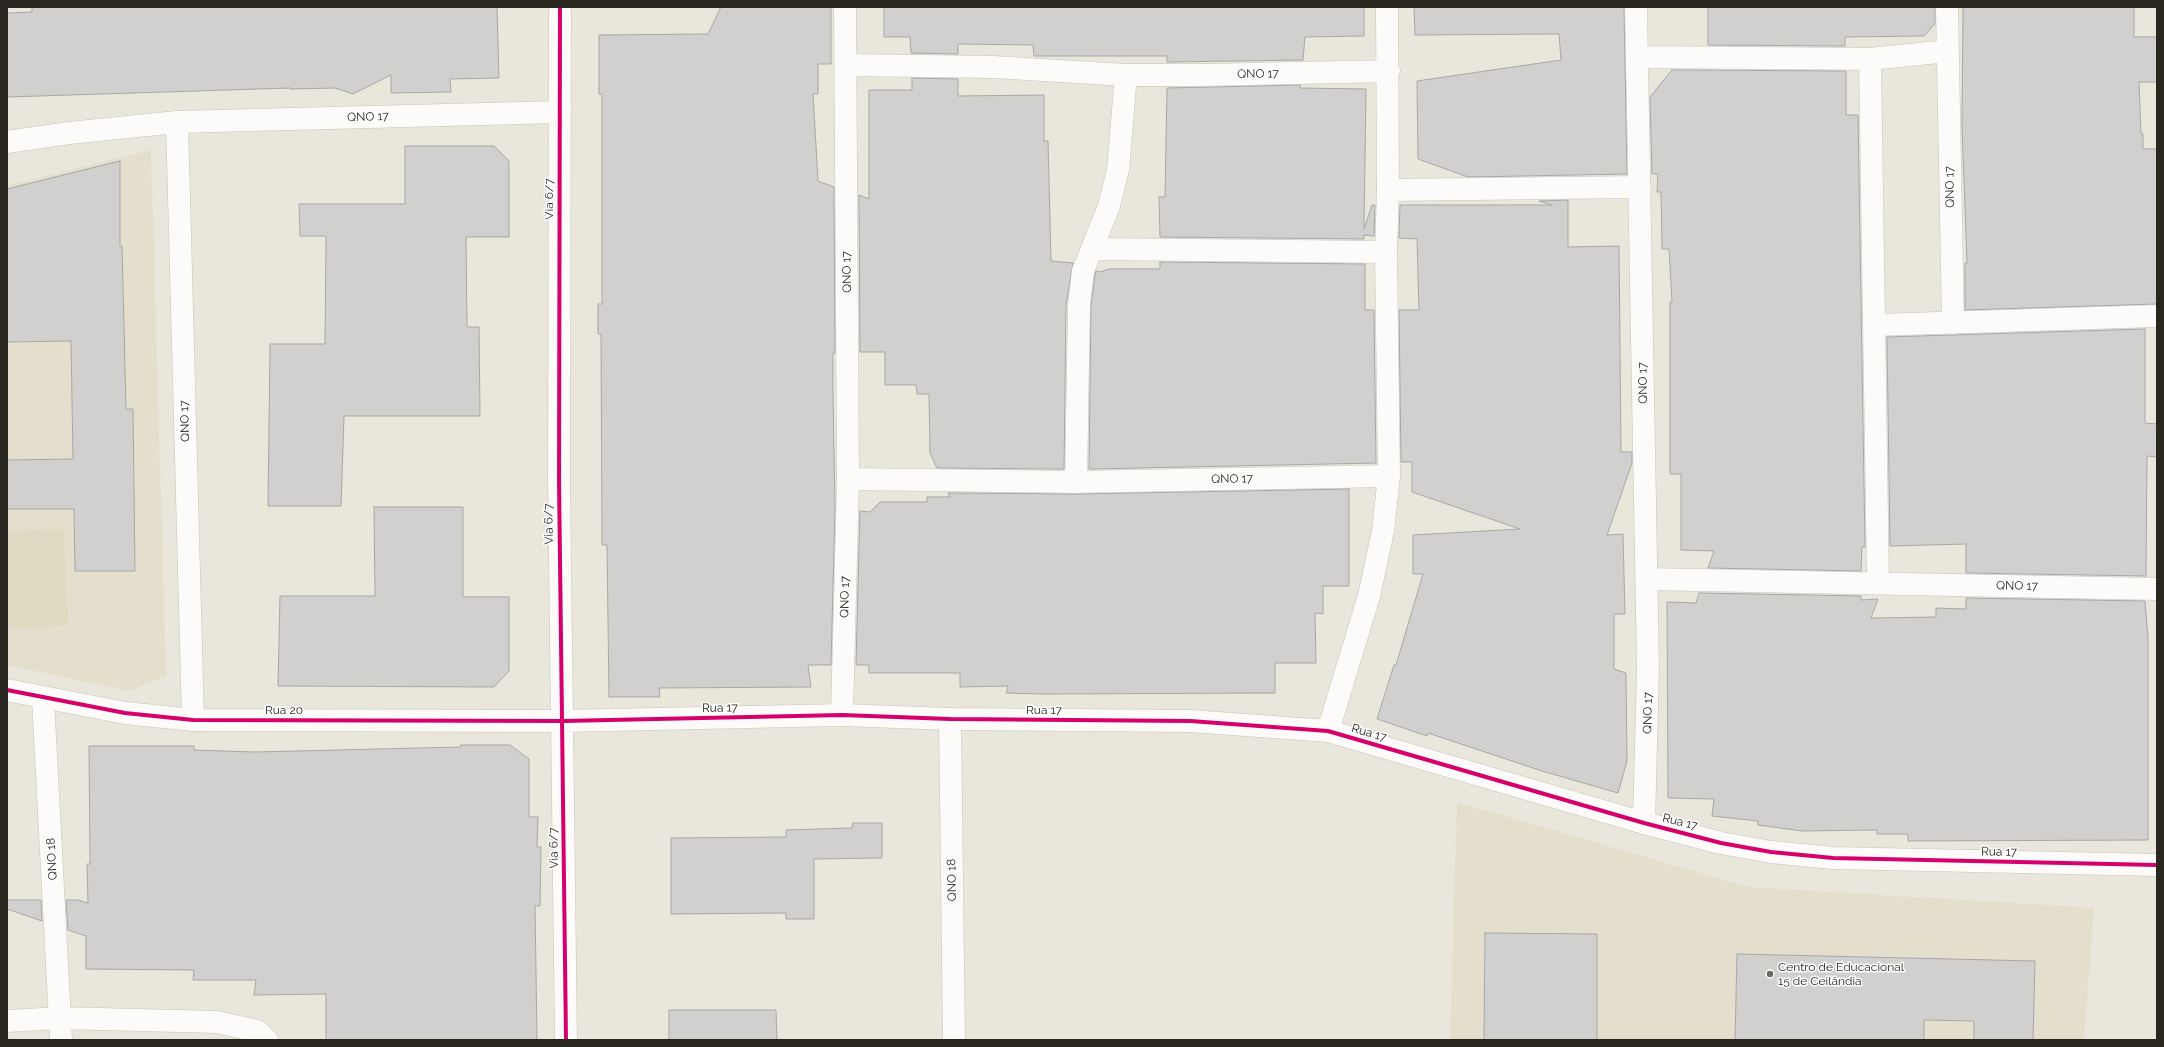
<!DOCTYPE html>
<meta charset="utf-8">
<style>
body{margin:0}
#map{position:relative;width:2164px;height:1047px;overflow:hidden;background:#e9e6dc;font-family:Raleway,sans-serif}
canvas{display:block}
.frame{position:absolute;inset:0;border:8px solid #28261f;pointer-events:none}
</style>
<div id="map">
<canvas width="2164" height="1047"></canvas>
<div class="frame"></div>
</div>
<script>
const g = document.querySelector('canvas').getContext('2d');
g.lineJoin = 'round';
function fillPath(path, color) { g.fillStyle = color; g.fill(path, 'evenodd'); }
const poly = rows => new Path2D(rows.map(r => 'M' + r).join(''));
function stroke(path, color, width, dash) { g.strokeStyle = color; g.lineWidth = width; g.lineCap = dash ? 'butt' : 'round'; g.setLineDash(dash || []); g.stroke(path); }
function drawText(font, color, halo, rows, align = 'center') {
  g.font = font + ' Raleway,sans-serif'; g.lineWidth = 3; g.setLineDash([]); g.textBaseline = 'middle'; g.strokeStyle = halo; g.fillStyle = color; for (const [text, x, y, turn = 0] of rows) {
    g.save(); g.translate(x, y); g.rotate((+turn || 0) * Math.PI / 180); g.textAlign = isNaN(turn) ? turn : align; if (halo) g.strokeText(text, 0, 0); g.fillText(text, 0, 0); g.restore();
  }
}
fillPath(poly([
 [151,150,166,676,129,691,7,665,7,186],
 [1457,802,1748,887,2094,908,2084,1040,1450,1040]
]), '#e4dfcc');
fillPath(poly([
 [64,529,68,626,7,628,7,531]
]), '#e0dac3');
const building = poly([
 [32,7,497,7,499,78,450,79,451,92,391,93,391,75,353,94,335,88,290,89,290,88,7,97,7,13,32,12,32,7],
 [721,7,831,7,831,64,818,64,818,94,813,94,818,181,834,187,835,353,833,353,833,394,835,509,831,665,808,665,811,687,659,688,660,697,609,697,607,545,602,545,601,334,598,334,598,304,602,304,602,94,599,94,599,35,708,34,721,7],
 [884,7,1364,7,1364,36,1305,37,1303,60,1167,62,1167,56,1034,56,1033,45,958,44,958,54,911,53,910,37,884,37,884,7],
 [1414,7,1624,7,1627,174,1468,177,1418,159,1417,81,1561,60,1559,34,1415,35,1414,7],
 [1708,7,1935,7,1935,24,1924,36,1845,37,1845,46,1708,45,1708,7],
 [1963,7,2134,7,2134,37,2157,37,2157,82,2139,82,2141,134,2143,134,2143,149,2157,149,2157,304,1965,310,1965,263,1967,263,1962,127,1963,7],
 [1672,70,1846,71,1846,115,1858,115,1865,547,1862,547,1861,571,1708,568,1714,551,1681,550,1681,474,1670,474,1670,302,1672,302,1669,249,1662,249,1661,192,1657,192,1658,174,1652,174,1650,97,1672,70],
 [912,78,958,79,958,96,1044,95,1044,141,1048,141,1051,261,1073,263,1066,305,1064,469,937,468,930,453,929,394,917,394,916,385,885,385,885,352,860,352,859,195,869,199,869,90,912,90,912,78],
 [1300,85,1300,88,1366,89,1364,229,1372,205,1375,205,1374,236,1364,235,1364,239,1160,237,1159,197,1165,197,1167,88,1300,85],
 [405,146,494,146,509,161,509,237,466,237,467,327,479,327,480,416,344,416,341,506,268,506,270,344,325,344,326,236,300,236,299,204,405,204,405,146],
 [120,161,120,246,122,246,126,409,133,409,135,571,75,571,74,509,7,509,7,460,73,459,71,341,7,342,7,189,120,161],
 [1568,200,1568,247,1619,246,1621,452,1632,452,1632,463,1607,535,1623,534,1625,614,1614,614,1614,669,1626,673,1627,761,1618,793,1542,771,1428,733,1427,736,1377,719,1394,665,1396,665,1423,574,1413,574,1413,535,1520,529,1412,492,1412,462,1401,462,1399,310,1419,310,1417,239,1399,238,1400,205,1552,205,1539,201,1568,200],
 [1160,262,1365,264,1365,310,1374,310,1376,463,1089,469,1091,306,1095,274,1096,271,1100,272,1109,269,1160,269,1160,262],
 [2145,329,2145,423,2157,424,2157,457,2147,456,2146,576,1966,573,1966,544,1890,546,1887,337,2145,329],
 [1349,489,1349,586,1323,586,1323,614,1315,613,1316,663,1275,663,1275,693,1041,694,1006,693,1008,686,960,687,960,673,869,673,869,665,856,665,860,511,870,512,880,502,927,502,927,497,950,497,948,493,1076,494,1349,489],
 [374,507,463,507,463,597,509,597,509,671,494,687,278,686,280,596,375,596,374,507],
 [1699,593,1861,596,1861,600,1878,599,1871,618,1936,617,1936,608,1966,609,1966,598,2145,601,2148,637,2148,840,1908,841,1908,834,1877,834,1877,830,1802,831,1758,825,1758,821,1712,816,1714,799,1668,798,1667,602,1696,603,1699,593],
 [461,745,510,745,529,759,529,817,538,817,537,847,541,847,540,906,535,906,537,1040,326,1040,326,994,254,995,256,980,193,980,194,970,86,969,86,936,68,930,66,900,78,900,88,903,87,864,90,864,89,746,194,746,194,750,254,752,461,747,461,745],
 [853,823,882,823,882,858,814,859,814,919,786,919,786,913,671,914,671,838,786,837,786,830,852,828,853,823],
 [7,900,41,900,42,921,7,909,7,900],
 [1485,933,1597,934,1597,1040,1484,1040,1485,933],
 [1737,954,2035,961,2033,1040,1974,1040,1974,1021,1924,1020,1924,1040,1735,1040,1737,954],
 [669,1010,776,1010,777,1040,669,1040,669,1010]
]);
fillPath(building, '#d1d0ce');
stroke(building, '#a9a7a6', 1);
const street = poly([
 [1636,7,1648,668,1644,823],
 [1947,7,1953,323],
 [1637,57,1870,59,1878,583],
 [1870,59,1948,51],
 [846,65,993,67,1126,75,1205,75,1389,71],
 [177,122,193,720],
 [7,142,69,133,177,122,560,112],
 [1388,190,1640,187],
 [1092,249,1386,252],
 [1875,325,2157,316],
 [848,479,1076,482,1389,476],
 [1076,482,1079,305,1083,271,1109,206,1118,170,1126,75],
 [1647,579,2157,589],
 [43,699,61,1040],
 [842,715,848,479,845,7],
 [950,719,954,1040],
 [1328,731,1369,596,1383,531,1389,476,1386,252,1388,190,1387,7],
 [7,1021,60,1018,217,1022,257,1031,267,1040]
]);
const secondary = poly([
 [560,7,559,480,566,1040],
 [7,690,125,713,193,720,563,721,842,715,950,719,1190,721,1328,731,1644,823,1721,843,1771,852,1833,858,2157,865]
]);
stroke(street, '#c6c3bb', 23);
stroke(secondary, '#c6c3bb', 23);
stroke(street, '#fcfbfa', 22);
stroke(secondary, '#fcfbfa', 22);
stroke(poly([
 [560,7,559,480,566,1040],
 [7,690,125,713,193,720,563,721,842,715,950,719,1190,721,1328,731,1644,823,1721,843,1771,852,1833,858,2157,865]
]), '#d6006c', 4);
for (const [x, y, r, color] of [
 [1770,974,4,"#6c6961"]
]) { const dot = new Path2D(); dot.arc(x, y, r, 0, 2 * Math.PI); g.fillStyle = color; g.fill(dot); stroke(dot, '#fff', 1.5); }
drawText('12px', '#28261f', '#fff', [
 ["QNO 17",1258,74,-1],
 ["QNO 17",368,117,-2],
 ["QNO 17",1950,187,-91],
 ["Via 6/7",549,199,-90],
 ["QNO 17",847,272,-91],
 ["QNO 17",1643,383,-91],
 ["QNO 17",185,421,-92],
 ["QNO 17",1232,479,-1],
 ["Via 6/7",549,524,-91],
 ["QNO 17",2017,586,1],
 ["QNO 17",845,597,-89],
 ["Rua 17",720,708,-1],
 ["Rua 20",284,710],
 ["Rua 17",1044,710],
 ["QNO 17",1648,713,-89],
 ["Rua 17",1369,733,16],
 ["Rua 17",1680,822,14],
 ["Via 6/7",554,848,-91],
 ["Rua 17",1999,852,1],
 ["QNO 18",52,859,-93],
 ["QNO 18",952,880,-91]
]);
drawText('12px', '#28261f', '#fff', [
 ["Centro de Educacional",1778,967],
 ["15 de Ceilândia",1778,981]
], 'left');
</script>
